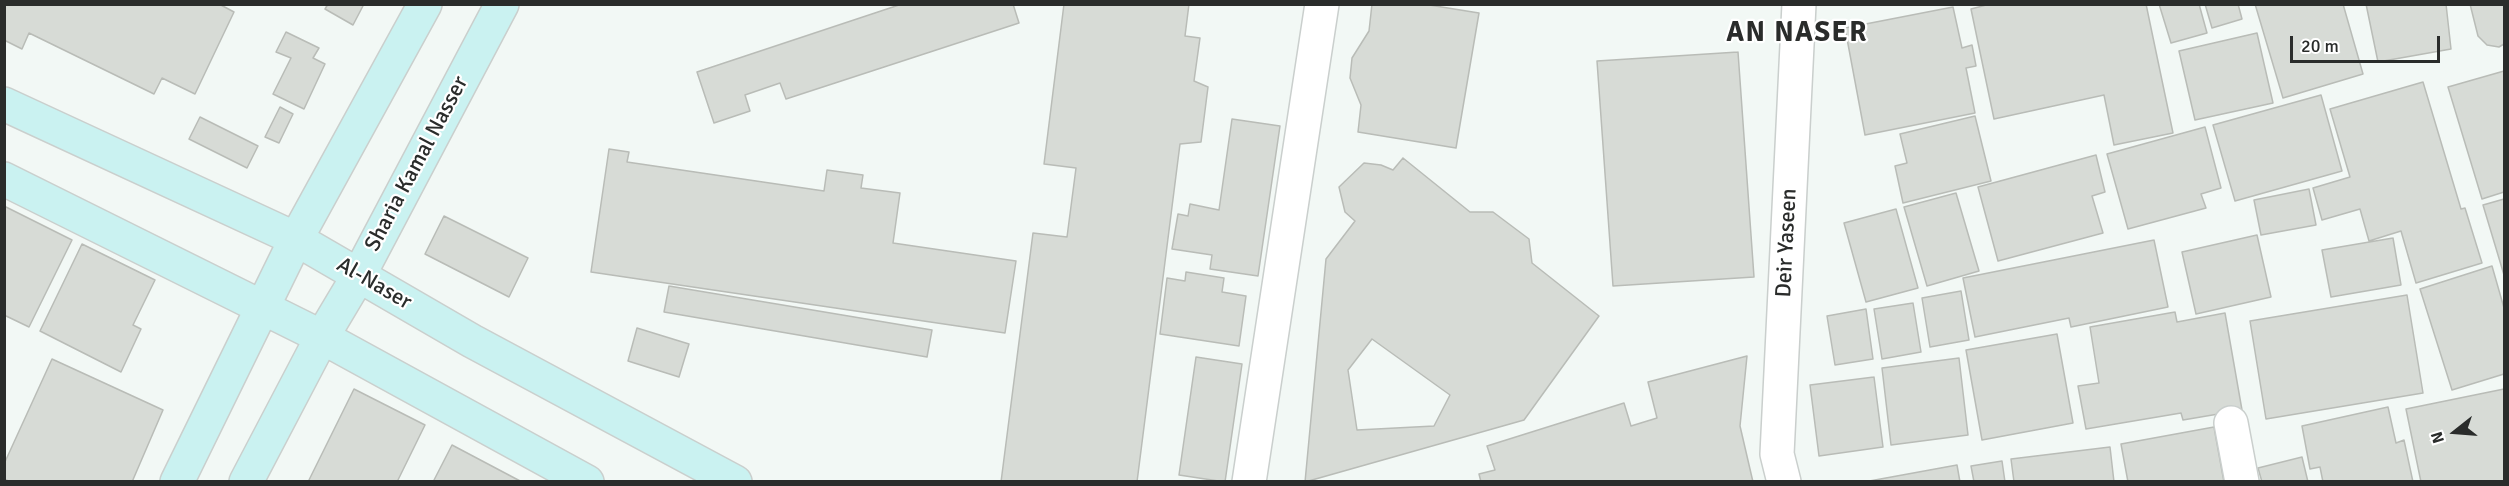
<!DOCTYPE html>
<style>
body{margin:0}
#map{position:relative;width:2509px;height:486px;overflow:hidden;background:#f2f8f5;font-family:Signika,sans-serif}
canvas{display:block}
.frame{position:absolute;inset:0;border:6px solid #2a2c2b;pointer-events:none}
.north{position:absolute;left:2425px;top:402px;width:60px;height:60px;-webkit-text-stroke:4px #fff;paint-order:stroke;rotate:253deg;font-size:16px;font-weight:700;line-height:24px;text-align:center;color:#2a2c2b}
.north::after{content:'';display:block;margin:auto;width:21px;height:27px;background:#2a2c2b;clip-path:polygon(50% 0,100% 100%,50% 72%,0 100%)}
.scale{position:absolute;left:2290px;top:36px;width:150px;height:27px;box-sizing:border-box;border:3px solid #2a2c2b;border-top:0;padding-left:8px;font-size:18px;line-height:21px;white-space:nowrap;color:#2a2c2b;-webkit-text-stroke:4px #fff;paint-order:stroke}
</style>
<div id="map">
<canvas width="2509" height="486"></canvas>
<div class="frame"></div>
<div class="north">N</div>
<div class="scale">20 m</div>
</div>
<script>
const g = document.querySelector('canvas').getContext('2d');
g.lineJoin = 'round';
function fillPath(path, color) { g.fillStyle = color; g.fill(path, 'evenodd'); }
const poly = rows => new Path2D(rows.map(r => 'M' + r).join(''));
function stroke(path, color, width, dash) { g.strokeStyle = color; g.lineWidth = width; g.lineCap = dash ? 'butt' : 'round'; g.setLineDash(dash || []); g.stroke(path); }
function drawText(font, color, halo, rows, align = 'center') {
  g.font = font + ' Signika,sans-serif'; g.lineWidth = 4.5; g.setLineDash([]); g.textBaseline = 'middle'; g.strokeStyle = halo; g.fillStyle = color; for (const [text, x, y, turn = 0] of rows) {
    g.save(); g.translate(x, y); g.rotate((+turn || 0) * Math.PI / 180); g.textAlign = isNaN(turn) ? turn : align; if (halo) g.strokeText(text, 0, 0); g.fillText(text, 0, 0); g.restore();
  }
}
const building = poly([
 [4,4,219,4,234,12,195,94,162,78,154,94,29,33,22,49,4,40,4,4],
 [328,4,364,4,353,25,325,9,328,4],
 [902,4,1013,4,1019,23,786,99,780,83,745,95,750,111,714,123,697,72,902,4],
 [1064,4,1189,4,1185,36,1200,38,1194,81,1208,87,1201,142,1180,144,1137,482,1001,482,1033,233,1067,237,1076,168,1044,164,1064,4],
 [1372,4,1423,4,1479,13,1456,148,1358,132,1361,105,1350,78,1352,58,1369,31,1372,4],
 [1990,4,2146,4,2173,133,2114,145,2104,95,1994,119,1971,9,1990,4],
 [2159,4,2199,4,2207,33,2171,43,2159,4],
 [2205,4,2238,4,2242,19,2212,28,2205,4],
 [2255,4,2343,4,2363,74,2283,98,2255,4],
 [2366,4,2446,4,2451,49,2378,62,2366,4],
 [2470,4,2504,4,2504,44,2499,47,2487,45,2478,36,2470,4],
 [1953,7,1962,48,1972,45,1976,66,1966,68,1975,113,1865,135,1845,28,1953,7],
 [286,32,319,48,313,58,325,64,304,109,273,94,291,58,276,52,286,32],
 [2257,33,2273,103,2195,120,2179,51,2257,33],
 [1738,52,1754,277,1613,286,1597,61,1738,52],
 [2504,71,2504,192,2482,199,2448,87,2504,71],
 [2423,82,2461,209,2465,208,2482,263,2416,283,2401,231,2369,241,2360,209,2322,220,2313,188,2350,177,2330,109,2423,82],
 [2321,95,2342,171,2235,201,2213,125,2321,95],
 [280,107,293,114,279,143,265,137,280,107],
 [1975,116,1991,181,1903,203,1895,166,1907,163,1900,134,1975,116],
 [200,117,258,146,247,168,189,139,200,117],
 [1232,119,1280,126,1258,276,1210,269,1212,255,1172,249,1178,214,1188,216,1190,204,1219,210,1232,119],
 [2205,127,2221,188,2201,194,2206,208,2128,229,2107,154,2205,127],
 [609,149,629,152,627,162,824,191,827,170,863,175,861,188,900,193,893,243,1016,261,1005,333,591,272,609,149],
 [2096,155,2105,192,2092,196,2103,233,1998,261,1978,187,2096,155],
 [1403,158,1470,212,1493,212,1529,239,1532,263,1599,316,1524,420,1305,482,1326,259,1355,221,1345,212,1339,187,1364,163,1381,165,1393,170,1403,158],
 [1372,339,1450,395,1434,426,1357,430,1348,370,1372,339],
 [2309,189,2316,225,2261,235,2254,200,2309,189],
 [1956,193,1979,271,1927,286,1904,207,1956,193],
 [2504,199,2504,275,2483,205,2504,199],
 [4,206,72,240,29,327,4,315,4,206],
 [1896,209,1918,288,1866,302,1844,223,1896,209],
 [444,216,528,258,509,297,425,254,444,216],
 [2257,235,2271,297,2196,314,2182,252,2257,235],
 [2393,238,2401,285,2331,297,2322,250,2393,238],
 [2154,240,2168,307,2071,327,2069,318,1975,337,1963,278,2154,240],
 [82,244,155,280,133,325,141,329,121,372,40,331,82,244],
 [2492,266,2504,308,2504,374,2452,390,2420,289,2492,266],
 [1186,272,1224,278,1222,292,1246,296,1239,346,1160,334,1167,278,1185,281,1186,272],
 [669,286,932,330,927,357,664,312,669,286],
 [1961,291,1969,340,1930,347,1922,298,1961,291],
 [2407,295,2423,393,2266,419,2250,321,2407,295],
 [1913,303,1921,352,1882,359,1874,309,1913,303],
 [1866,309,1873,359,1835,365,1827,316,1866,309],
 [2175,312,2177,322,2225,313,2242,410,2183,420,2181,413,2086,429,2078,386,2099,383,2090,327,2175,312],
 [637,328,689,344,679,377,628,361,637,328],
 [2057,334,2073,423,1982,440,1966,350,2057,334],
 [1747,356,1740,426,1753,482,1481,482,1479,474,1495,470,1487,446,1624,403,1631,426,1657,418,1648,382,1747,356],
 [1196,357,1242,364,1225,482,1179,475,1196,357],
 [1959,358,1968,435,1891,445,1882,368,1959,358],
 [52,359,163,410,132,482,11,482,4,479,4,464,52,359],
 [1874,377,1883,447,1819,456,1810,385,1874,377],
 [354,389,425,425,397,482,308,482,354,389],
 [2504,389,2504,482,2421,482,2406,409,2504,389],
 [2388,407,2396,443,2404,440,2413,482,2323,482,2320,467,2310,469,2302,426,2388,407],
 [2214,427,2224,482,2128,482,2121,444,2214,427],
 [452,445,522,482,433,482,452,445],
 [2110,447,2114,482,2014,482,2011,459,2110,447],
 [2302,457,2308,482,2262,482,2258,468,2302,457],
 [2002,461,2005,482,1974,482,1971,466,2002,461],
 [1957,465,1960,482,1864,482,1957,465]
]);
fillPath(building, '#d7dbd6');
stroke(building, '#b9bcb7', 1.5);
const street = poly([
 [2231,423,2242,482],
 [1249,482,1322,4],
 [1784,482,1777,454,1799,4]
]);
const secondary = poly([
 [4,104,296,239,472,341,735,482],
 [4,179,322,337,587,482],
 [177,482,296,239,425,4],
 [246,482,322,337,359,275,502,4]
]);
stroke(street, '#cacfcd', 36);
stroke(secondary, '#cacfcd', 36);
stroke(street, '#fff', 33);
stroke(secondary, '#caf2f1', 33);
drawText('22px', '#2a2c2b', '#fff', [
 ["Sharia Kamal Nasser",417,164,-62],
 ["Deir Yaseen",1787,243,-87],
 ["Al-Naser",374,284,30]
]);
g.letterSpacing = '1.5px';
drawText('bold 28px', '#2a2c2b', '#fff', [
 ["AN NASER",1797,34]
]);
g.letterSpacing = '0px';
</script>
